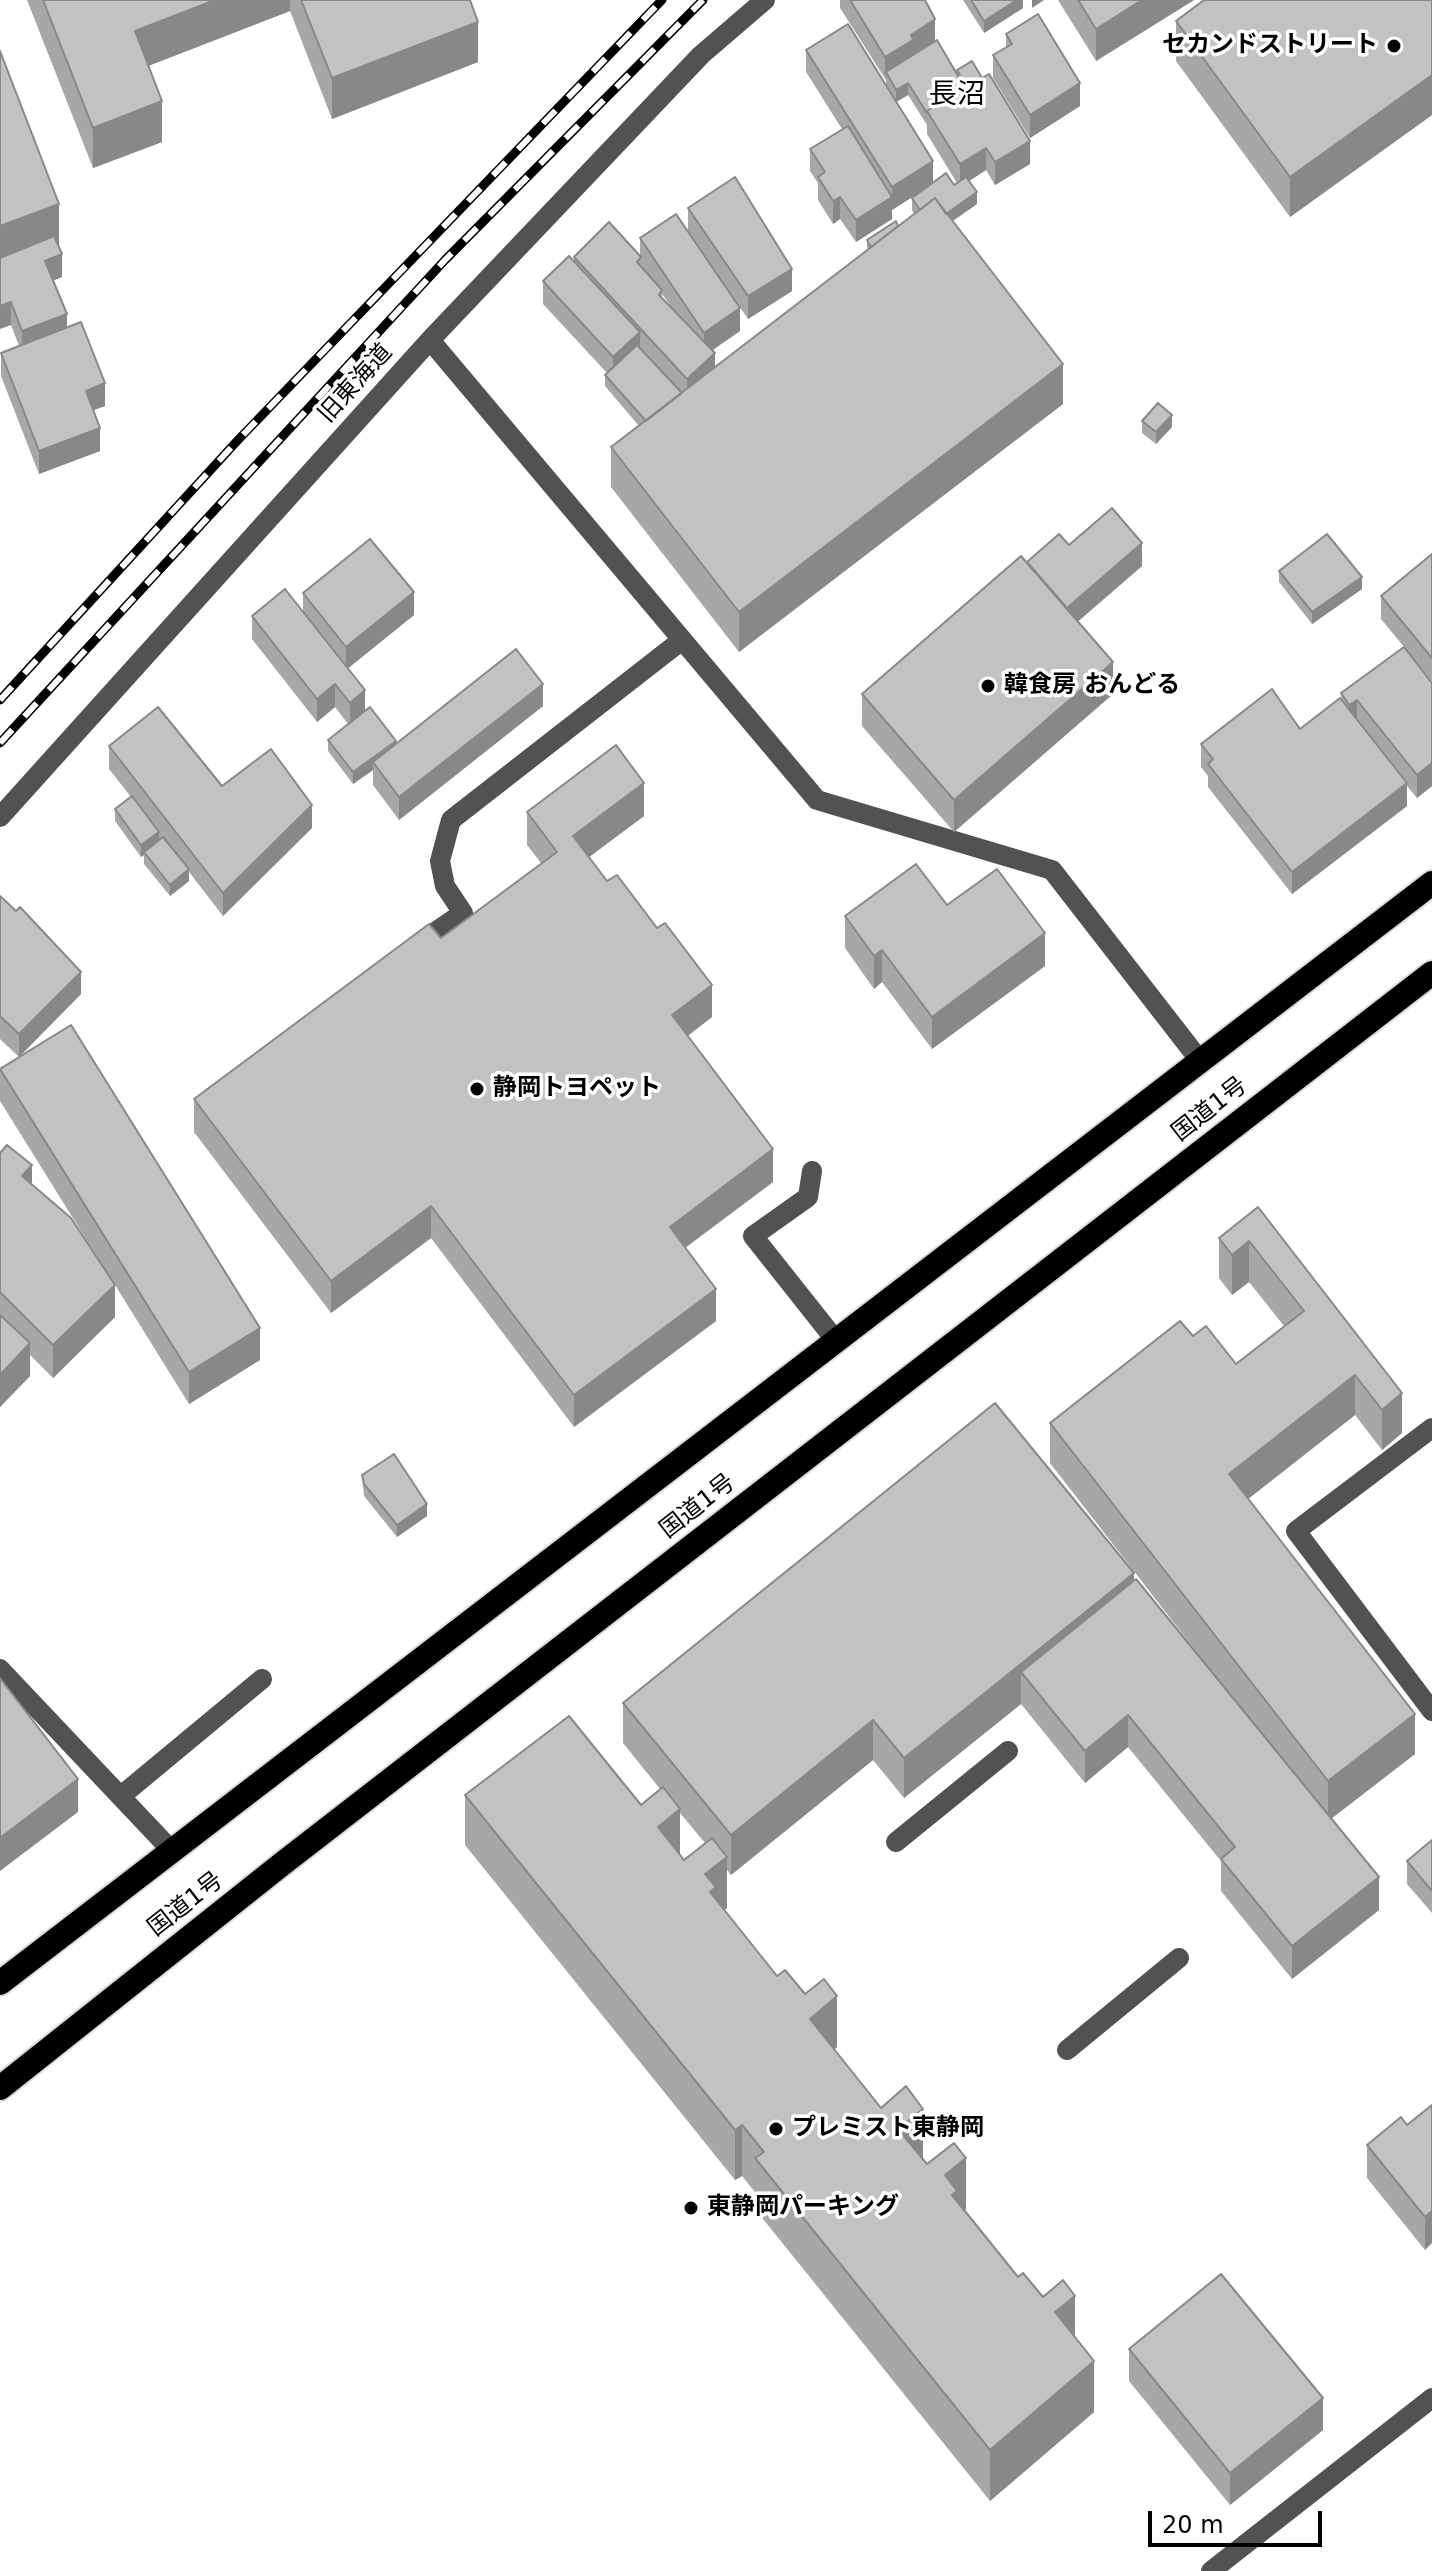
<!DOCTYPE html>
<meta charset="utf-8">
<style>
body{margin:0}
#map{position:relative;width:1432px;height:2571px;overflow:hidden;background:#fff;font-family:"DejaVu Sans",sans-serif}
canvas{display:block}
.scale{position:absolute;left:1148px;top:2511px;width:174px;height:36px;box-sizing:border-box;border:4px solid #000;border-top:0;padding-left:10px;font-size:24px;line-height:28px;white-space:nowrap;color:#000;-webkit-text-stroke:6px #fff;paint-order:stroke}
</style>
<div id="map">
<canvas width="1432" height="2571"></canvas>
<div class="scale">20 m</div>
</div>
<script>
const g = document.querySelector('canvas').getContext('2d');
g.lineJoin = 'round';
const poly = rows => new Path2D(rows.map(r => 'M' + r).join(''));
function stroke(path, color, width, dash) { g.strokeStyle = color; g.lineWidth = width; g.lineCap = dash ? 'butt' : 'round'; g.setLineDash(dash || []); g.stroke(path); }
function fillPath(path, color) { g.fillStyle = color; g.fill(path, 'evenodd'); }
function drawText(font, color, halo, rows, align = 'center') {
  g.font = font + ' "DejaVu Sans","Noto Sans JP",sans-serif'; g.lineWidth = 7; g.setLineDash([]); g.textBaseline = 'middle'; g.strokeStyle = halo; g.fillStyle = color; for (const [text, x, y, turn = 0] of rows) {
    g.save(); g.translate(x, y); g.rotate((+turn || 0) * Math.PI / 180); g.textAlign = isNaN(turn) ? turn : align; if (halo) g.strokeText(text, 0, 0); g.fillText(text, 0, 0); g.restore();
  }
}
const highway = poly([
 [0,1983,1432,883],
 [0,2088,282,1864,1432,973]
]);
stroke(highway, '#dbdbdb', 28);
stroke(poly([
 [430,340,817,800,1052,870,1201,1062],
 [0,817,430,340,701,55,765,0],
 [419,943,463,913,445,886,440,861,451,820,682,640],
 [812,1171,808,1197,753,1236,837,1342],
 [1432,1428,1296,1531,1432,1711],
 [0,1669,173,1852],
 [121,1796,262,1679],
 [896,1842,1008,1751],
 [1067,2050,1179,1958],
 [1211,2571,1432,2398]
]), '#525252', 20);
stroke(highway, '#000', 24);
const rail = poly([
 [0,700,238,440,662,0],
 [0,743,445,260,703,0]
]);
stroke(rail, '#000', 9);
stroke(rail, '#fff', 6, [18]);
fillPath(poly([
 [27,0,470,0,478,62,332,119,290,11,148,66,162,142,93,168],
 [840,0,925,0,935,41,957,74,957,70,1030,164,995,185,986,170,969,181,977,204,952,221,1063,404,739,652,611,487,611,447,639,426,605,386,605,375,607,373,543,304,543,281,574,261,574,257,640,255,640,238,740,331,712,350,715,368,867,251,867,240,898,226,914,214,912,210,912,198,918,193,892,210,892,219,856,242,840,219,833,224,818,200,818,183,810,171,810,149,842,129,806,72,806,50,886,84,886,80,840,8],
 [908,95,927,125,927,134,957,183,954,185,933,182,896,102],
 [662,294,672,308,662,298],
 [963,0,1023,0,1023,8,984,33],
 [1058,0,1194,0,1096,61],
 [1432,0,1432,115,1290,217,1176,61,1176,21],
 [1006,34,1080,106,1030,138,993,78,993,55,1006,48],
 [0,51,59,244,62,277,53,280,67,328,105,406,93,410,100,451,39,474,1,376,1,353,19,346,11,325],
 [688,208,792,291,748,319,688,231],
 [1142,421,1172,427,1156,444,1142,433],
 [1069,545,1142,566,1078,621,1113,694,954,832,862,726,862,694,1027,562],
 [1432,554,1432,681,1381,619,1381,596],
 [1279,571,1362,589,1312,624,1279,582],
 [303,593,414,615,348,668,365,711,396,744,543,706,399,820,373,785,373,770,353,784,328,751,328,740,348,724,335,707,317,722,252,639,252,616,303,612],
 [1432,683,1432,786,1417,798,1407,786,1407,806,1292,894,1208,787,1208,776,1201,767,1201,744,1300,729,1341,699,1341,693],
 [109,746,222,786,312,828,223,916,189,872,189,881,170,896,144,864,144,855,141,857,115,821,115,809,131,797,109,769],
 [527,812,644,816,589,857,712,1017,688,1036,773,1182,685,1248,716,1321,574,1427,431,1238,331,1313,194,1132,194,1099,441,938,541,863,527,845],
 [0,896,81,994,19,1057,0,1039],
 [947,905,1045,966,932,1049,882,982,874,989,845,948,845,916],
 [0,1069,260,1360,189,1404,115,1285,115,1317,53,1378,30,1355,30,1376,0,1407,0,1153,32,1185,109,1276,0,1101],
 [1258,1207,1402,1433,1382,1450,1355,1415,1248,1499,1415,1754,1331,1819,1379,1910,1292,1979,1221,1891,1221,1861,1128,1747,1085,1783,1021,1704,904,1798,873,1760,731,1875,727,1870,727,1908,724,1910,777,1976,837,2047,834,2050,923,2160,966,2209,964,2211,1018,2277,1075,2338,1094,2412,990,2501,755,2209,755,2192,742,2176,735,2180,465,1845,465,1795,641,1805,660,1789,623,1743,623,1703,1134,1581,1219,1681,1050,1463,1050,1423,1193,1336,1236,1364,1284,1326,1249,1282,1232,1295,1219,1278,1219,1238],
 [680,1813,705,1843,684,1860,680,1855],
 [362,1475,427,1516,397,1537,364,1496],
 [1432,1840,1432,1913,1407,1884,1407,1861],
 [1432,2105,1425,2250,1367,2178,1367,2145,1407,2125],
 [1129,2349,1323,2430,1230,2505,1129,2381]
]), '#a7a7a7');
fillPath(poly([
 [215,0,290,0,290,11,135,71,135,31],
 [1017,0,1023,0,1023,8,984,33,984,21],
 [1032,0,1044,0,1032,8],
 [1142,0,1194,0,1096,61,1096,29],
 [935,19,935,42,886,72,885,80,885,57,911,35],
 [478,22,478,62,332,119,332,78],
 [1432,75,1432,115,1290,217,1290,177],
 [908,83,908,95,896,102,896,90],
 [1080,83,1080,106,1030,138,1030,115],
 [162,101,162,142,93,168,93,128],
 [1030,141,1030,164,995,185,995,162],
 [986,148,986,170,960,187,960,164],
 [933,161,933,184,892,210,892,187],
 [977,192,977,204,930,237,930,225],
 [840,197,840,219,833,224,833,201],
 [892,197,892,219,856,242,856,220],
 [59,204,59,244,0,267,0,226],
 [62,254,62,277,45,284,45,261],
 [792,269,792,291,748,319,748,296],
 [11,302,11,325,0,329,0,306],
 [740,308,740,331,704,356,704,333],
 [67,314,67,337,22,354,22,331],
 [640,332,640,355,613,380,613,357],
 [715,353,715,376,687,400,687,379],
 [1063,364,1063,404,739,652,739,612],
 [105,383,105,406,86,413,86,391],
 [1172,415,1172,427,1156,444,1156,432],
 [100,428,100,451,39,474,39,451],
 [1142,543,1142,566,1067,631,1067,609],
 [1362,577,1362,589,1312,624,1312,612],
 [414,592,414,615,346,670,346,647],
 [1113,662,1113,694,954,832,954,800],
 [335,684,335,707,317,722,317,699],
 [543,684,543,706,399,820,399,797],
 [365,690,365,713,350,725,350,703],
 [1357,700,1357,723,1349,727,1349,705],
 [396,741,396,752,373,762,373,770,353,784,353,772],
 [1432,763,1432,786,1417,798,1417,775],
 [644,783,644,816,573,869,573,836],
 [1407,783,1407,806,1292,894,1292,872],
 [312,805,312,828,223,916,223,893],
 [159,832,159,844,144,852,144,855,141,857,141,845],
 [189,869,189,881,170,896,170,885],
 [1045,933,1045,966,932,1049,932,1017],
 [882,950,882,982,874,989,874,956],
 [81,972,81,994,19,1057,19,1034],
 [712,985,712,1017,672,1047,672,1015],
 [773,1149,773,1182,670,1259,670,1227],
 [32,1165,32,1197,22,1176],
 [431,1206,431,1238,331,1313,331,1281],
 [1249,1241,1249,1282,1232,1295,1232,1255],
 [115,1285,115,1317,53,1378,53,1345],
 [716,1289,716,1321,574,1427,574,1395],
 [260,1328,260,1360,189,1404,189,1372],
 [30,1343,30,1376,0,1407,0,1375],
 [1355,1375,1355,1415,1229,1514,1229,1474],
 [1402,1393,1402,1433,1382,1450,1382,1410],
 [427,1504,427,1516,397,1537,397,1525],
 [1134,1573,1134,1613,1021,1672,1021,1704,904,1798,904,1758],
 [1415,1714,1415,1754,1328,1821,1328,1781],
 [1128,1715,1128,1747,1085,1783,1085,1751],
 [873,1720,873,1760,731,1875,731,1835],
 [78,1779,78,1812,0,1871,0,1838],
 [680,1809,680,1860,658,1827],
 [727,1857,727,1908,716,1917,705,1874],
 [1379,1877,1379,1910,1292,1979,1292,1946],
 [837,1996,837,2047,810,2070,810,2019],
 [923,2109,923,2159,898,2179,898,2129],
 [742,2125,742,2176,735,2180,735,2130],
 [966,2158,966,2209,957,2216,945,2175],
 [1432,2211,1432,2243,1425,2250,1425,2217],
 [1075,2296,1075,2347,1055,2312],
 [1094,2361,1094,2412,990,2501,990,2450],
 [1323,2398,1323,2430,1230,2505,1230,2473]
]), '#888');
const building = poly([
 [43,0,215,0,135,31,162,101,93,128,43,0],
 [301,0,470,0,478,22,332,78,301,0],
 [850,0,925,0,935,19,911,35,913,40,885,57,850,0],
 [971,0,1017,0,984,21,971,0],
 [1078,0,1142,0,1096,29,1078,0],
 [1204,0,1432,0,1432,75,1290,177,1176,21,1204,0],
 [1038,14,1080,83,1030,115,993,55,1012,44,1006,34,1038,14],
 [848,24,933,161,892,187,806,50,848,24],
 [937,40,965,88,927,111,927,113,908,83,896,90,886,72,937,40],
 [0,51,59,204,0,226,0,51],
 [972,61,982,78,967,87,957,70,972,61],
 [989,74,1030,141,995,162,986,148,960,164,927,111,989,74],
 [848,126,892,197,856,220,840,197,833,201,818,177,825,172,810,149,848,126],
 [946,173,954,185,966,177,977,192,946,214,935,198,920,210,912,198,946,173],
 [735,177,792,269,748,296,688,208,735,177],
 [935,198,1063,364,739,612,611,447,935,198],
 [676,214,740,308,704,333,640,238,676,214],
 [896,221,898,226,871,247,867,240,896,221],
 [609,222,641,257,637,262,662,290,659,295,715,353,687,379,574,257,609,222],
 [54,236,62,254,45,261,67,314,22,331,11,302,0,306,0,258,54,236],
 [569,256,640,332,613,357,543,281,569,256],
 [81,322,105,383,86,391,100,428,39,451,1,353,81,322],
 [637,345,682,393,646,421,605,375,637,345],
 [1158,403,1172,415,1156,432,1142,421,1158,403],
 [1112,508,1142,543,1067,608,1027,562,1059,534,1069,545,1112,508],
 [1327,534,1362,577,1312,612,1279,571,1327,534],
 [370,539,414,592,346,647,303,593,370,539],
 [1432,554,1432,658,1381,596,1432,554],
 [1021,556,1113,662,954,800,862,694,1021,556],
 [285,589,365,690,350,703,335,684,317,699,252,616,285,589],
 [1404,647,1432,683,1432,763,1417,775,1357,700,1349,705,1341,693,1404,647],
 [516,649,543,684,399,797,373,762,516,649],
 [1272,689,1300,729,1340,698,1407,783,1292,872,1208,764,1213,759,1201,744,1272,689],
 [158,707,222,786,271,749,312,805,223,893,109,746,158,707],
 [370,707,396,741,353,772,328,740,370,707],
 [616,745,644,783,573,836,607,881,617,875,657,928,665,923,712,985,672,1015,773,1149,670,1227,716,1289,574,1395,431,1206,331,1281,194,1099,429,924,441,938,557,852,527,812,616,745],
 [132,796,159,832,141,845,115,809,132,796],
 [163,837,189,869,170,885,144,852,163,837],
 [916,864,947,905,997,869,1045,933,932,1017,882,950,874,956,845,916,916,864],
 [0,896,16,911,20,907,81,972,19,1034,0,1016,0,896],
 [71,1025,260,1328,189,1372,0,1069,71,1025],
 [7,1145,32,1165,22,1176,71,1218,115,1285,53,1345,0,1292,0,1153,7,1145],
 [1258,1207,1402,1393,1382,1410,1355,1375,1229,1474,1415,1714,1328,1781,1050,1423,1180,1321,1193,1336,1206,1326,1236,1364,1304,1311,1249,1241,1232,1255,1219,1238,1258,1207],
 [0,1315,30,1343,0,1375,0,1315],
 [995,1403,1134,1573,904,1758,873,1720,731,1835,623,1703,995,1403],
 [394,1454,427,1504,397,1525,364,1484,362,1475,394,1454],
 [1136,1579,1379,1877,1292,1946,1221,1859,1235,1847,1128,1715,1085,1751,1021,1672,1136,1579],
 [0,1678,78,1779,0,1838,0,1678],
 [569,1716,641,1805,663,1787,680,1809,658,1827,684,1860,712,1838,727,1857,705,1874,716,1887,710,1892,777,1976,785,1970,805,1994,824,1979,837,1996,810,2019,881,2108,906,2086,923,2109,898,2129,927,2164,954,2143,966,2158,945,2175,957,2191,952,2195,1018,2277,1023,2273,1043,2297,1063,2280,1075,2296,1055,2312,1094,2361,990,2450,755,2158,764,2152,742,2125,735,2130,465,1795,569,1716],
 [1432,1840,1432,1891,1407,1861,1432,1840],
 [1432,2105,1432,2211,1425,2217,1367,2145,1401,2117,1407,2125,1432,2105],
 [1221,2274,1323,2398,1230,2473,1129,2349,1221,2274]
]);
fillPath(building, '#c2c2c2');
stroke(building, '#888', 2);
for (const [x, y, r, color] of [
 [1394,46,8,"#000"],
 [988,686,8,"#000"],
 [477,1089,8,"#000"],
 [776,2129,8,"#000"],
 [691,2208,8,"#000"]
]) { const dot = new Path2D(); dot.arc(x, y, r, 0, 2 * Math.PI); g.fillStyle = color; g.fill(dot); stroke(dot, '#fff', 3); }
drawText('bold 24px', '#000', '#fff', [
 ["セカンドストリート",1378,46,"right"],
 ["韓食房 おんどる",1004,686],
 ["静岡トヨペット",493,1089],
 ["プレミスト東静岡",792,2129],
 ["東静岡パーキング",707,2208]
], 'left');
drawText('24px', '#000', '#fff', [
 ["旧東海道",356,384,-48],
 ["国道1号",1210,1110,-38],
 ["国道1号",698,1507,-38],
 ["国道1号",186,1905,-38]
]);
drawText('28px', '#000', '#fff', [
 ["長沼",957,96]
]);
</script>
